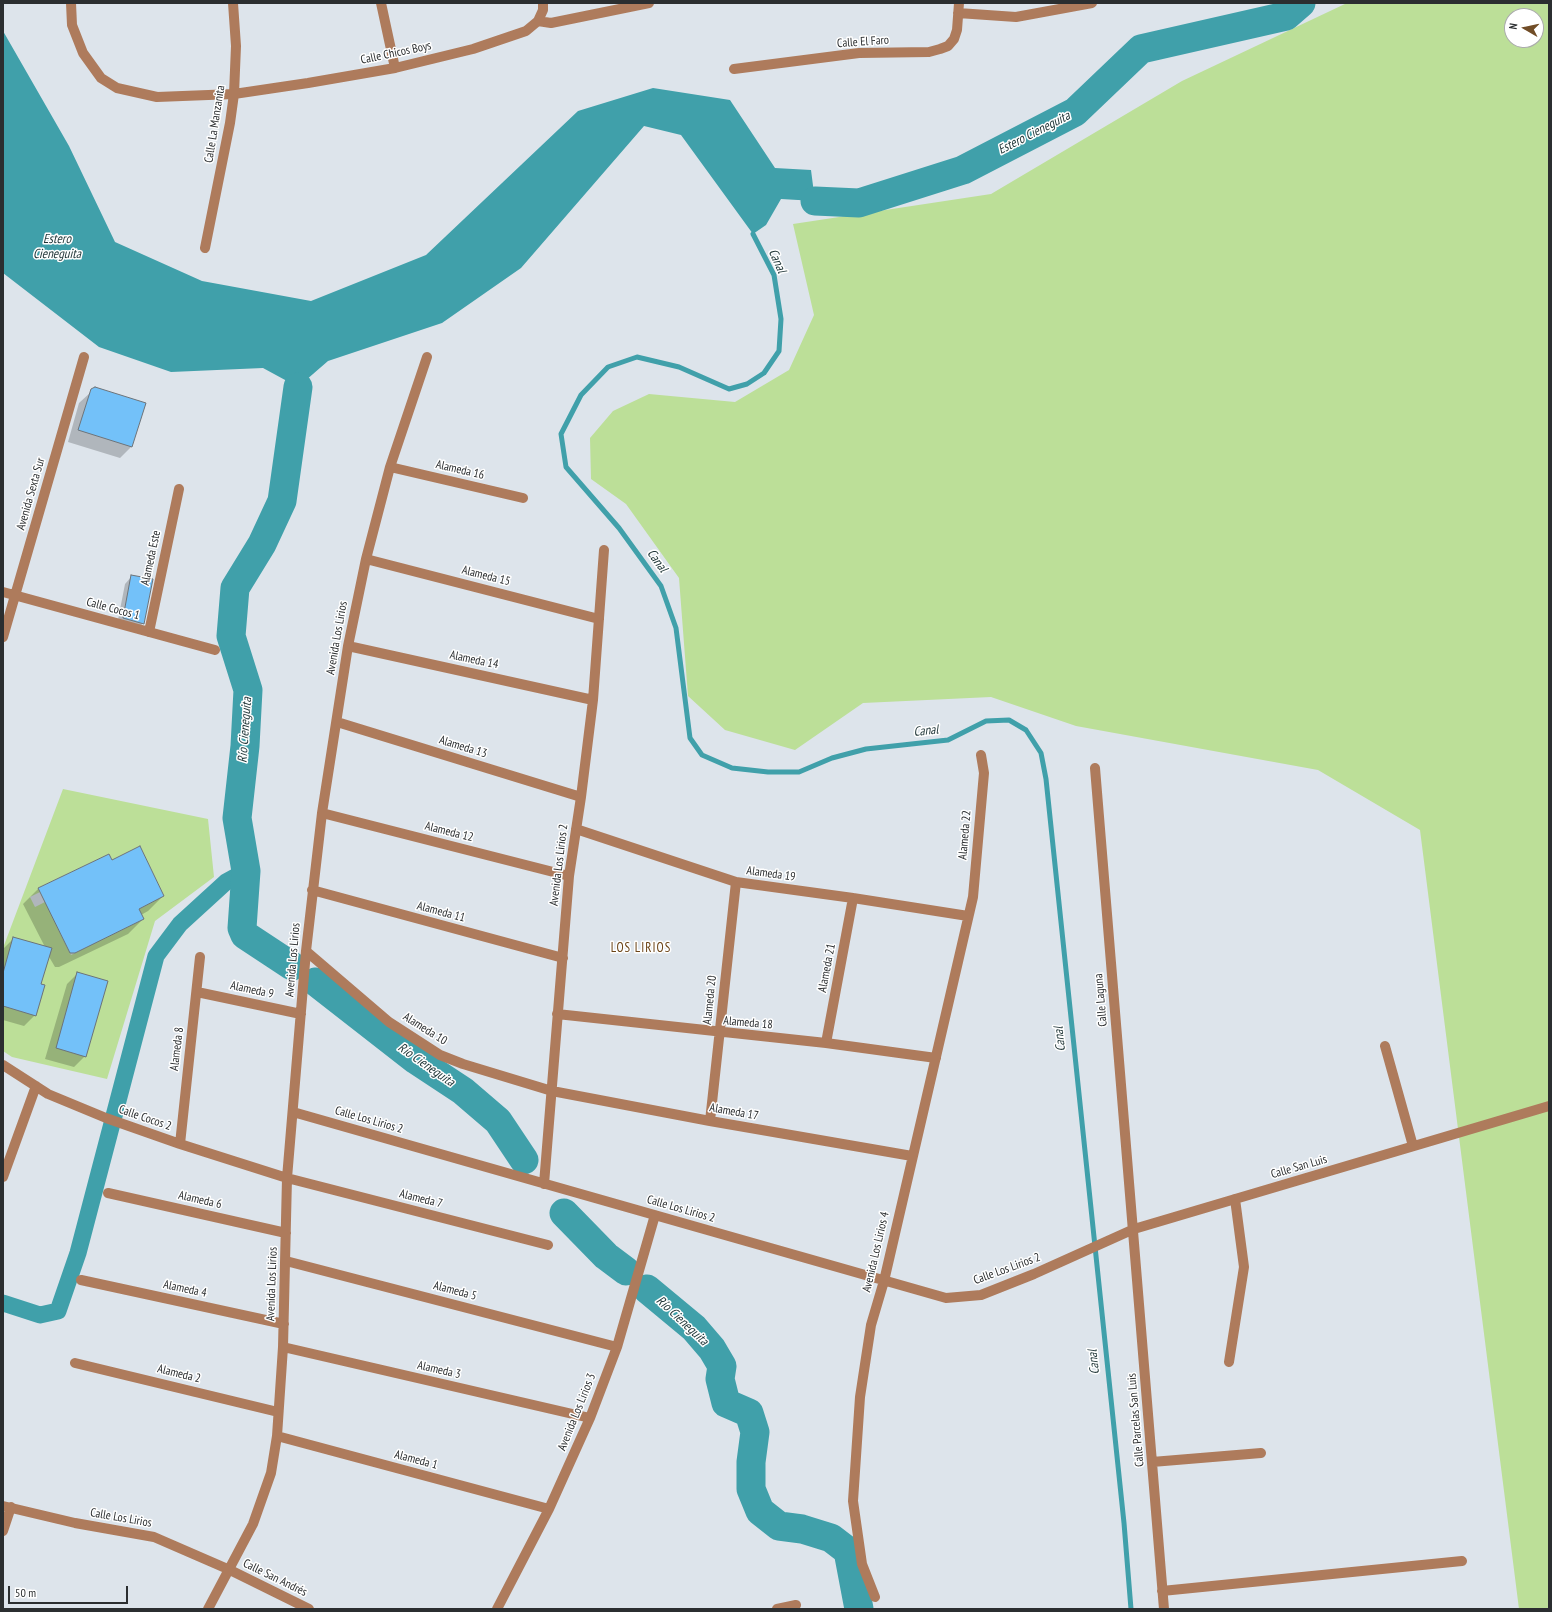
<!DOCTYPE html>
<meta charset="utf-8">
<style>
body{margin:0}
#map{position:relative;width:1552px;height:1612px;overflow:hidden;background:#dde4eb;font-family:"PT Sans Narrow",sans-serif}
canvas{display:block}
.frame{position:absolute;inset:0;border:4px solid #2b2e30;pointer-events:none}
.north{position:absolute;left:1504px;top:8px;width:40px;height:40px;box-sizing:border-box;background:#fff;border:1px solid #aaabac;border-radius:50%;rotate:279deg;font-size:11px;font-weight:700;line-height:16px;text-align:center;color:#2b2e30}
.north::after{content:'';display:block;margin:auto;width:14px;height:18px;background:#714d27;clip-path:polygon(50% 0,100% 100%,50% 72%,0 100%)}
.scale{position:absolute;left:8px;top:1586px;width:120px;height:18px;box-sizing:border-box;border:2px solid #2b2e30;border-top:0;padding-left:5px;font-size:12px;line-height:14px;white-space:nowrap;color:#2b2e30;-webkit-text-stroke:3px #fff;paint-order:stroke}
</style>
<div id="map">
<canvas width="1552" height="1612"></canvas>
<div class="frame"></div>
<div class="north">N</div>
<div class="scale">50 m</div>
</div>
<script>
const g = document.querySelector('canvas').getContext('2d');
g.lineJoin = 'round';
function fillPath(path, color) { g.fillStyle = color; g.fill(path, 'evenodd'); }
const poly = rows => new Path2D(rows.map(r => 'M' + r).join(''));
function stroke(path, color, width, dash) { g.strokeStyle = color; g.lineWidth = width; g.lineCap = dash ? 'butt' : 'round'; g.setLineDash(dash || []); g.stroke(path); }
function drawText(font, color, halo, rows, align = 'center') {
  g.font = font + ' "PT Sans Narrow",sans-serif'; g.lineWidth = 3; g.setLineDash([]); g.textBaseline = 'middle'; g.strokeStyle = halo; g.fillStyle = color; for (const [text, x, y, turn = 0] of rows) {
    g.save(); g.translate(x, y); g.rotate((+turn || 0) * Math.PI / 180); g.textAlign = isNaN(turn) ? turn : align; if (halo) g.strokeText(text, 0, 0); g.fillText(text, 0, 0); g.restore();
  }
}
fillPath(poly([
 [1347,3,1549,3,1549,1609,1519,1609,1420,830,1318,770,1076,726,991,697,863,703,795,750,725,730,688,696,679,578,626,504,591,479,590,438,613,411,649,394,735,402,789,370,814,315,793,224,991,194,1182,81],
 [1512,16,1536,16,1536,40,1512,40],
 [63,789,208,819,214,877,155,921,107,1079,12,1057,3,1051,3,948],
 [140,846,164,896,139,909,144,919,71,955,45,902,35,907,30,897,40,892,38,888,109,854,112,860]
]), '#bcdf98');
fillPath(poly([
 [3,31,69,146,115,242,202,281,311,301,426,255,578,111,653,88,730,100,775,168,811,170,815,201,781,199,766,225,753,234,681,135,644,126,521,268,442,323,328,361,298,387,263,368,171,372,99,347,3,273]
]), '#40a0aa');
fillPath(poly([
 [91,392,131,447,120,458,68,442,79,403],
 [132,576,143,623,136,631,117,625,125,584],
 [108,855,111,861,163,896,148,911,141,915,143,919,128,934,59,967,55,967,48,955,40,985,35,1015,24,1026,3,1020,3,949,14,938,45,947,23,904,38,889],
 [78,973,85,1056,74,1067,45,1059,67,984]
]), '#0003');
stroke(poly([
 [753,234,774,275,781,319,779,351,764,373,747,384,729,389,679,367,637,357,608,367,581,395,561,434,566,467,619,528,661,586,676,628,690,738,702,755,732,768,768,772,799,772,832,758,866,749,948,740,986,721,1009,720,1026,730,1041,753,1046,779,1124,1523,1131,1609]
]), '#40a0aa', 5);
stroke(poly([
 [3,1303,40,1315,58,1311,78,1253,156,956,180,924,226,882,246,871]
]), '#40a0aa', 17);
stroke(poly([
 [815,201,859,203,963,170,1075,112,1141,49,1286,16,1301,3],
 [292,966,245,935,242,928,246,871,237,818,245,746,248,690,231,636,235,588,262,544,282,501,298,387],
 [316,982,416,1060,463,1091,498,1121,524,1160],
 [564,1213,606,1256,626,1271],
 [647,1289,694,1328,712,1349,722,1366,720,1379,726,1403,749,1413,755,1432,751,1462,751,1489,760,1511,779,1526,802,1529,831,1538,848,1551,859,1609]
]), '#40a0aa', 29);
const building = poly([
 [95,387,146,403,132,447,78,430,91,389,95,387],
 [131,575,153,579,144,624,123,618,131,575],
 [140,846,164,896,139,909,144,919,75,953,70,953,38,888,109,854,112,860,140,846],
 [13,937,52,948,41,984,45,985,36,1016,3,1006,3,973,13,937],
 [77,972,108,981,86,1057,56,1048,77,972]
]);
fillPath(building, '#73c1f9');
stroke(building, '#6c7379', 1);
stroke(poly([
 [71,3,72,25,83,53,101,78,117,88,157,97,234,94,308,83,395,68,473,49,526,31,538,21,543,10,543,3],
 [381,3,395,68],
 [958,13,1016,17,1092,3],
 [538,21,551,23,649,3],
 [734,69,859,53,929,52,940,49,948,46,954,39,957,30,959,3],
 [205,248,230,123,234,94,236,46,233,3],
 [390,467,523,498],
 [366,559,599,619],
 [3,592,215,650],
 [149,632,179,489],
 [3,637,84,357],
 [348,646,593,700],
 [337,722,581,797],
 [1095,768,1164,1609],
 [322,813,569,876],
 [576,829,736,882,853,898,968,916],
 [312,890,563,958],
 [306,951,389,1022,440,1055,463,1064,552,1091,710,1121,912,1156],
 [197,992,301,1014],
 [557,1014,826,1043,936,1058],
 [826,1043,853,898],
 [1385,1046,1413,1146],
 [3,1065,48,1094,106,1118,180,1144,287,1178,548,1245],
 [293,1112,946,1298,981,1295,1034,1274,1134,1229,1549,1106],
 [710,1121,736,882],
 [180,1144,200,957],
 [3,1177,36,1086],
 [544,1184,569,876,581,797,593,700,604,550],
 [108,1193,286,1233],
 [286,1261,617,1347],
 [81,1280,284,1324],
 [283,1347,590,1418],
 [1229,1362,1244,1267,1235,1199],
 [75,1363,278,1412],
 [277,1436,549,1509],
 [1152,1462,1261,1453],
 [3,1506,75,1523,154,1537,230,1570,309,1609],
 [3,1531,11,1507],
 [1162,1591,1462,1561],
 [875,1597,862,1564,853,1501,860,1397,871,1325,884,1281,973,897,984,773,981,755],
 [208,1609,253,1524,271,1473,277,1436,283,1347,287,1178,306,951,322,813,348,646,366,559,390,467,427,357],
 [497,1609,549,1509,590,1418,617,1347,655,1215],
 [777,1609,796,1605]
]), '#ae7b5c', 10);
drawText('12px', '#2b2e30', '#fff', [
 ["Calle El Faro",863,42,-4],
 ["Calle Chicos Boys",396,53,-12],
 ["Calle La Manzanita",215,124,-81],
 ["Alameda 16",460,470,13],
 ["Avenida Sexta Sur",31,494,-74],
 ["Alameda Este",151,558,-78],
 ["Alameda 15",486,576,14],
 ["Calle Cocos 1",113,609,15],
 ["Avenida Los Lirios",337,638,-80],
 ["Alameda 14",474,660,12],
 ["Alameda 13",463,747,17],
 ["Alameda 12",449,832,14],
 ["Alameda 22",965,835,-85],
 ["Avenida Los Lirios 2",559,865,-83],
 ["Alameda 19",771,874,8],
 ["Alameda 11",441,912,15],
 ["Avenida Los Lirios",293,960,-85],
 ["Alameda 21",827,968,-79],
 ["Alameda 9",252,990,12],
 ["Alameda 20",710,1000,-84],
 ["Calle Laguna",1101,1000,-95],
 ["Alameda 18",748,1023,5],
 ["Alameda 10",425,1029,32],
 ["Alameda 8",177,1049,-83],
 ["Alameda 17",734,1112,10],
 ["Calle Cocos 2",145,1118,19],
 ["Calle Los Lirios 2",369,1120,16],
 ["Calle San Luis",1299,1167,-16],
 ["Alameda 7",421,1199,14],
 ["Alameda 6",200,1200,13],
 ["Calle Los Lirios 2",681,1209,16],
 ["Avenida Los Lirios 4",876,1252,-77],
 ["Calle Los Lirios 2",1007,1269,-20],
 ["Avenida Los Lirios",272,1284,-88],
 ["Alameda 4",185,1289,12],
 ["Alameda 5",455,1291,15],
 ["Alameda 3",439,1370,13],
 ["Alameda 2",179,1374,14],
 ["Avenida Los Lirios 3",577,1412,-68],
 ["Calle Parcelas San Luis",1136,1420,-95],
 ["Alameda 1",416,1460,15],
 ["Calle Los Lirios",121,1518,10],
 ["Calle San Andrés",275,1578,26]
]);
drawText('italic 13px', '#1e3436', '#fff', [
 ["Estero Cieneguita",1034,133,-27],
 ["Estero",57,239],
 ["Cieneguita",57,254],
 ["Canal",777,261,66],
 ["Canal",657,561,54],
 ["Río Cieneguita",245,730,-86],
 ["Canal",926,731,-6],
 ["Canal",1060,1039,-96],
 ["Río Cieneguita",426,1065,35],
 ["Río Cieneguita",682,1321,43],
 ["Canal",1094,1362,-96]
]);
g.letterSpacing = '1px';
drawText('13px', '#6b4316', '#fff', [
 ["LOS LIRIOS",641,948]
]);
g.letterSpacing = '0px';
</script>
